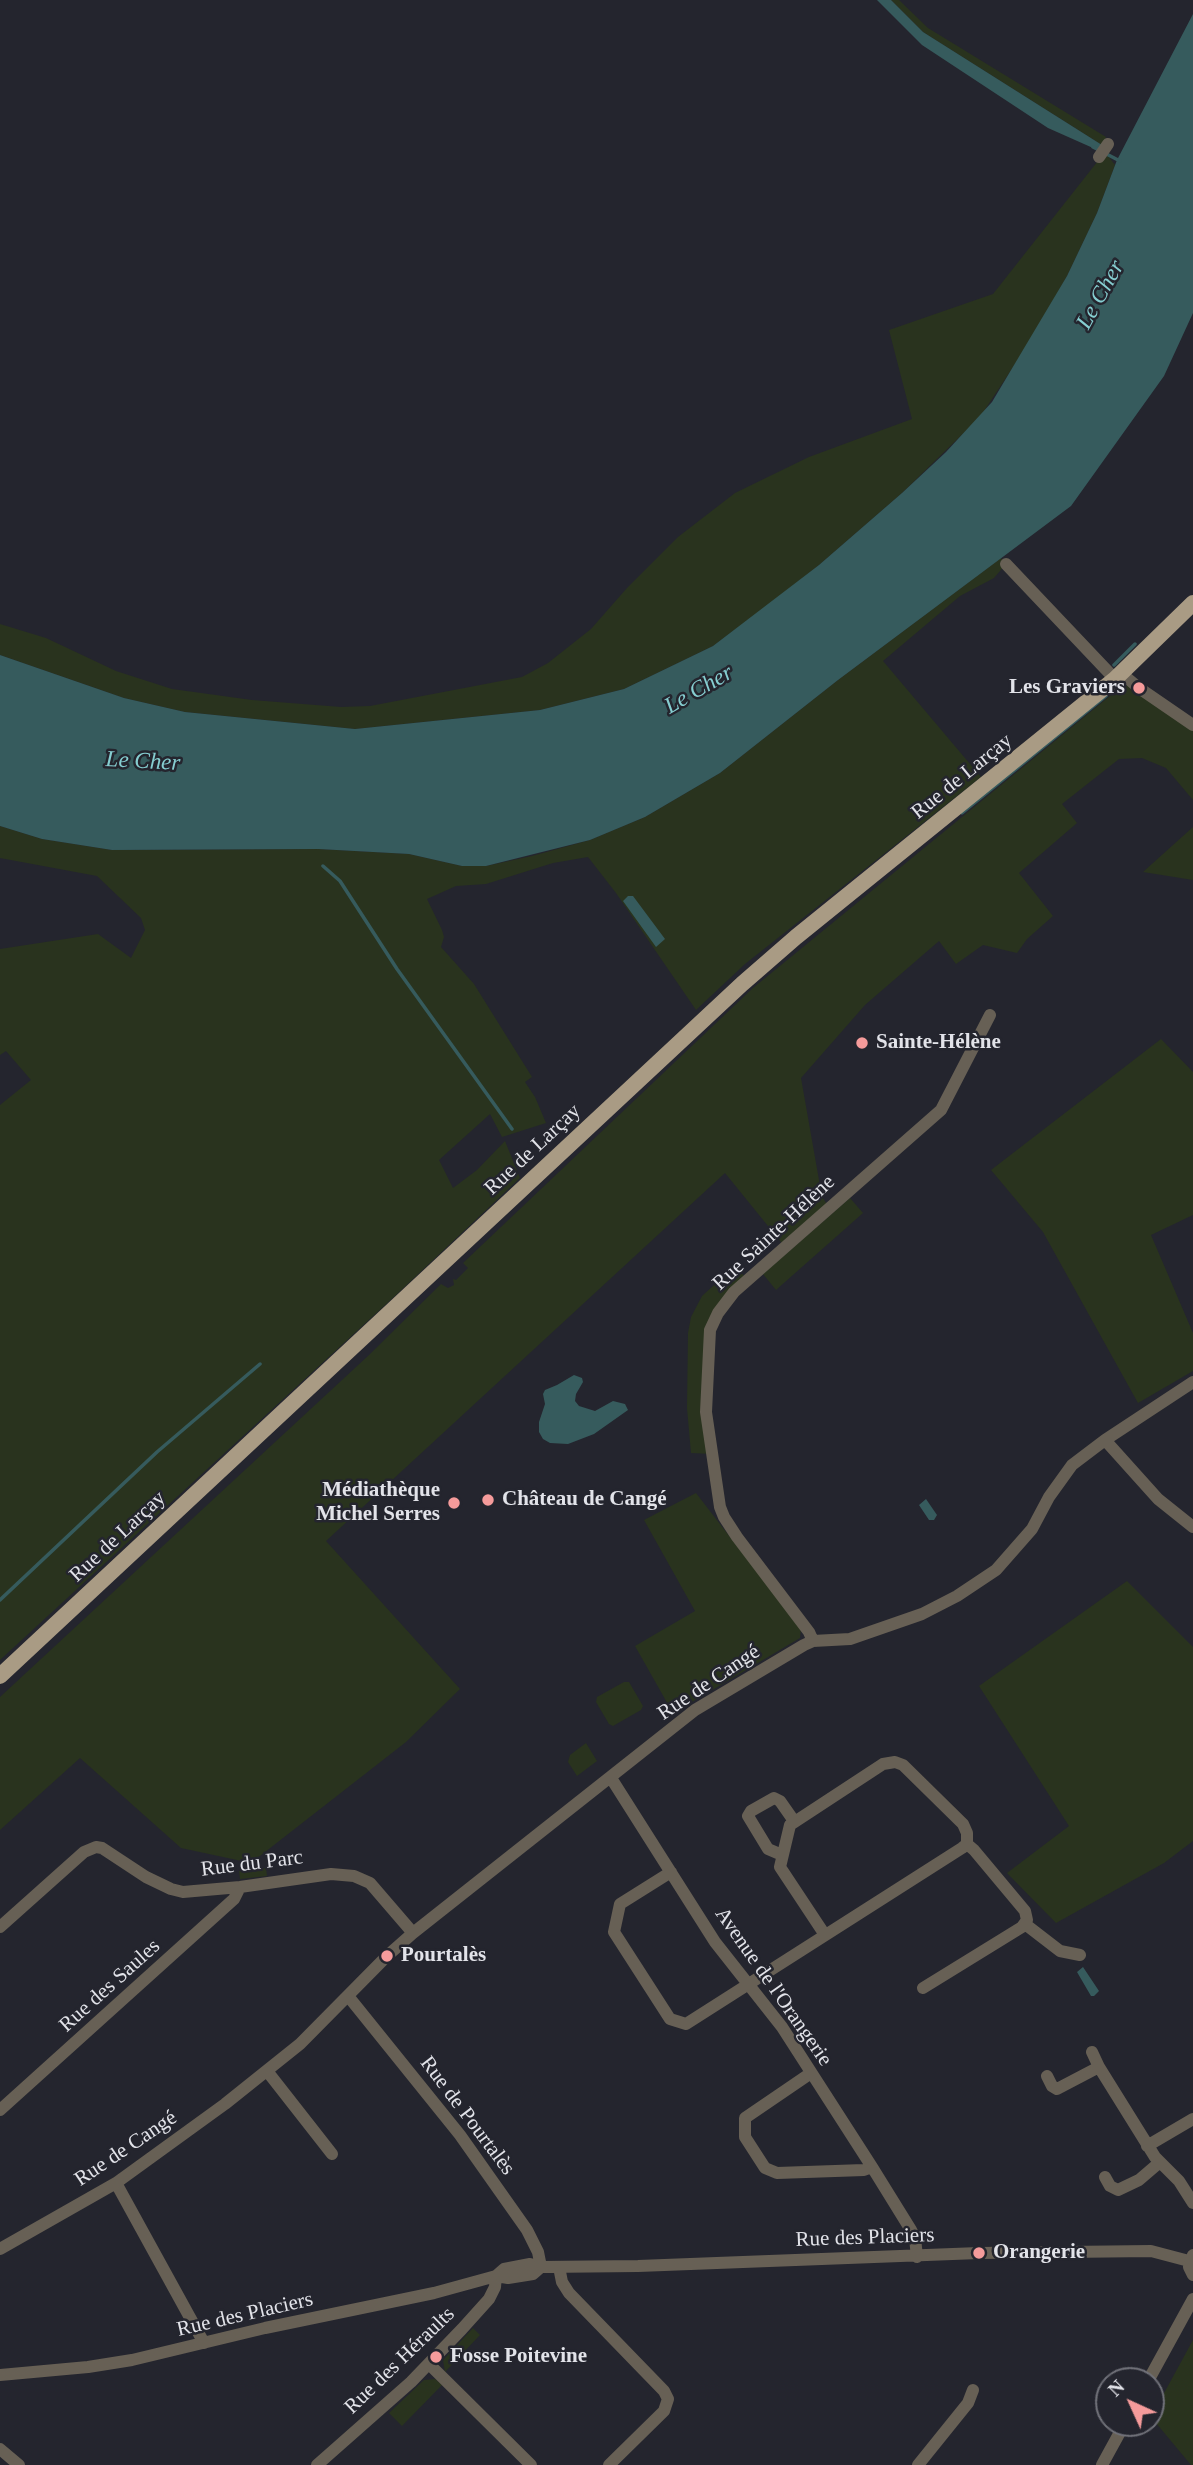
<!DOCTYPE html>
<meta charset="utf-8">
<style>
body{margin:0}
#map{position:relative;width:1193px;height:2465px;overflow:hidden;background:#24252e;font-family:Georgia,serif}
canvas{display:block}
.north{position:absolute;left:1095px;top:2367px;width:70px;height:70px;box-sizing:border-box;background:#24252e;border:2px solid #707179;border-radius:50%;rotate:315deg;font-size:19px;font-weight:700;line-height:28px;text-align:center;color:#e2e3e9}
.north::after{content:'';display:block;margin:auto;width:24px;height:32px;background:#f59b9b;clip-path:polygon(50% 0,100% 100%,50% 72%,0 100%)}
</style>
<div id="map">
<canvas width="1193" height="2465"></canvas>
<div class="north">N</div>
</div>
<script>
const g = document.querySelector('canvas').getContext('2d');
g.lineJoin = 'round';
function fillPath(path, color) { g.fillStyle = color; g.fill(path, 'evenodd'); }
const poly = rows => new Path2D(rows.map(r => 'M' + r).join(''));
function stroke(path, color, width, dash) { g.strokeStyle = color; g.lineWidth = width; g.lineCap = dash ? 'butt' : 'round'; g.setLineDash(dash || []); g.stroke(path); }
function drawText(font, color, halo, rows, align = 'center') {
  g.font = font + ' Georgia,serif'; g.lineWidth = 5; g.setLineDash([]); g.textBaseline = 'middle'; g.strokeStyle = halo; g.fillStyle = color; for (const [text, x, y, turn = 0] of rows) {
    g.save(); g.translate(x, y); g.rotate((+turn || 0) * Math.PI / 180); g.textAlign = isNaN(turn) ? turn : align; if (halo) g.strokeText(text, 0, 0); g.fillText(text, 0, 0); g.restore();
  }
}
fillPath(poly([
 [891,0,899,0,928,28,1106,137,1102,145,923,32],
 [1105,152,1115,165,1097,213,1067,276,1031,340,980,417,902,493,819,565,771,603,713,646,624,689,540,710,355,729,185,712,124,698,0,655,0,624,46,638,116,671,172,689,252,700,341,707,370,706,522,677,548,663,591,629,627,588,678,537,735,493,809,457,912,419,889,330,993,294],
 [1001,558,1006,564,994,578,960,596,883,661,981,777,745,964,696,1010,616,893,588,857,553,863,486,884,456,886,427,899,442,930,444,937,441,947,474,984,532,1077,525,1082,535,1097,546,1123,502,1137,490,1114,439,1160,453,1188,477,1170,505,1141,520,1178,396,1295,0,1660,0,1105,31,1080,6,1051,0,1055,0,949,98,934,131,958,145,930,141,918,97,876,0,858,0,826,42,839,112,850,318,849,409,854,462,866,486,866,532,856,590,840,645,817,720,773,838,680],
 [1132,683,1193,724,1193,800,1166,768,1142,758,1119,759,1062,804,1077,823,1019,873,1053,916,1027,939,1017,953,983,945,956,964,939,941,865,1005,801,1078,822,1197,829,1207,785,1247,725,1173,326,1541,460,1689,406,1742,251,1863,181,1848,80,1758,0,1830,0,1697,369,1355,441,1284,448,1288,454,1285,453,1279,456,1280,468,1268,463,1263,753,988,1116,691],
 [1193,827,1193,880,1143,872],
 [1161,1039,1193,1072,1193,1215,1151,1235,1193,1333,1193,1371,1138,1403,1043,1232,991,1170],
 [850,1198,863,1213,776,1290,763,1274],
 [735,1266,748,1280,710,1330,712,1454,691,1453,687,1408,688,1333,691,1317,702,1296],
 [696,1493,801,1629,800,1638,692,1702,674,1715,635,1646,695,1611,644,1520],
 [1127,1581,1193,1647,1193,1841,1164,1863,1056,1923,1007,1873,1069,1826,979,1686],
 [624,1682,629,1682,643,1706,641,1710,613,1726,609,1724,596,1702,597,1697],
 [586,1743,597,1761,577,1776,568,1762,570,1755],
 [266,1868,267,1876,240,1879,239,1871],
 [473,2328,480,2335,445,2372,443,2360],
 [1193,2340,1193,2465,1191,2465,1151,2417],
 [435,2379,442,2385,402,2426,389,2413,424,2380]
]), '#29331e');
fillPath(poly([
 [877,0,891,0,923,32,1102,145,1099,149,1093,148,1048,128,922,45],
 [1193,14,1193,313,1164,376,1071,506,838,680,720,773,645,817,590,840,486,866,462,866,409,854,318,849,112,850,42,839,0,826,0,655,124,698,185,712,355,729,540,710,624,689,713,646,819,565,902,493,946,452,992,402,1067,276,1097,213,1117,160],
 [628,896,633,896,665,939,656,947,623,901],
 [574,1375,582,1378,583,1382,576,1394,575,1401,579,1406,595,1411,613,1401,625,1404,628,1410,594,1434,568,1444,550,1443,543,1439,539,1432,539,1422,545,1404,543,1394,545,1390,557,1385],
 [926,1499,937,1515,934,1520,929,1520,919,1505],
 [1083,1967,1099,1991,1094,1996,1091,1996,1077,1972]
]), '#365b5d');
stroke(poly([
 [1093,147,1120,161],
 [1114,665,1135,644],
 [962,813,1106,696],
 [323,866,340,881,397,969,512,1129],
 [0,1600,157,1452,260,1364]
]), '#365b5d', 3.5);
stroke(poly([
 [1099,157,1108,144],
 [1006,564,1115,679],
 [1121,673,1139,688,1193,725],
 [1105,1440,1158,1499,1193,1527],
 [813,1641,809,1632,737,1537,724,1517,720,1507,706,1412,710,1330,718,1313,734,1292,941,1110,990,1015],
 [611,1778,715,1942,782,2027,872,2167,911,2230,915,2238,917,2257],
 [782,1855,768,1849,748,1816,751,1811,774,1798,780,1801,794,1821],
 [671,1872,620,1904,614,1932,670,2019,686,2024,962,1848,967,1844,967,1833,963,1824,903,1765,895,1762,883,1764,790,1825,780,1867,825,1935],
 [1025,1924,1060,1951,1080,1955],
 [0,1927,84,1852,96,1847,102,1848,146,1877,171,1889,183,1892,240,1887,331,1874,354,1876,370,1883,413,1933],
 [923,1988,1022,1927,1027,1920,1025,1911,974,1850,967,1844],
 [348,1996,460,2135,527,2230,538,2252,541,2267],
 [1092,2052,1099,2067],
 [267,2071,332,2154],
 [811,2073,745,2118,745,2137,765,2168,777,2173,864,2170,872,2167],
 [1047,2076,1052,2086,1057,2089,1099,2067,1155,2157,1179,2181,1193,2203],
 [0,2110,234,1899,240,1887],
 [1147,2146,1193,2119],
 [1105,2177,1110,2186,1118,2190,1139,2180,1160,2162],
 [116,2183,204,2343],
 [0,2249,116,2183,225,2104,300,2044,387,1956,413,1933,695,1710,804,1645,813,1641,850,1639,922,1614,957,1596,996,1570,1032,1529,1049,1497,1072,1465,1105,1440,1193,1382],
 [1193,2255,1189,2267,1193,2275],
 [559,2267,562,2282,569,2293,664,2391,668,2399,664,2411,609,2465],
 [496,2276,508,2278,533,2274,541,2267],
 [429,2364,531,2465],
 [0,2375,88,2367,132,2360,265,2328,434,2293,496,2276,504,2269,530,2264,541,2267,638,2266,979,2253,1151,2251,1189,2261],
 [1148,2381,1193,2299],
 [0,2449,19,2465],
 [317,2465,411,2382,462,2329,489,2299,495,2287,496,2276],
 [918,2465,968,2403,973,2390],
 [1102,2465,1125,2423]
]), '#676055', 12);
stroke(poly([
 [0,1676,742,984,796,937,1115,679,1193,603]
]), '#a99b84', 16);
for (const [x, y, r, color] of [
 [1139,688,7,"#f59b9b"],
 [862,1043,7,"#f59b9b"],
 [488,1500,7,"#f59b9b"],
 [454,1503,7,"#f59b9b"],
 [387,1956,7,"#f59b9b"],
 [979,2253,7,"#f59b9b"],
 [436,2357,7,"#f59b9b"]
]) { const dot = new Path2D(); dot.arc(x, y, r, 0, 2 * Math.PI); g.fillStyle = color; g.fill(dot); stroke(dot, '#24252e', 2.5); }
drawText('bold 21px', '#e2e3e9', '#24252e', [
 ["Les Graviers",1125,688,"right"],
 ["Sainte-Hélène",876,1043],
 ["Médiathèque",440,1491,"right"],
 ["Michel Serres",440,1515,"right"],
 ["Château de Cangé",502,1500],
 ["Pourtalès",401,1956],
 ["Orangerie",993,2253],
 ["Fosse Poitevine",450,2357]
], 'left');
drawText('21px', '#e2e3e9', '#24252e', [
 ["Rue de Larçay",962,777,-39],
 ["Rue de Larçay",533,1150,-43],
 ["Rue Sainte-Hélène",774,1233,-43],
 ["Rue de Larçay",118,1537,-43],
 ["Rue de Cangé",709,1683,-34],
 ["Rue du Parc",252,1864,-7],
 ["Rue des Saules",110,1986,-42],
 ["Avenue de l'Orangerie",773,1987,55],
 ["Rue de Pourtalès",467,2116,53],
 ["Rue de Cangé",126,2149,-34],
 ["Rue des Placiers",865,2238,-2],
 ["Rue des Placiers",245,2315,-13],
 ["Rue des Héraults",400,2361,-44]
]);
drawText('italic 23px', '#86ced1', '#24252e', [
 ["Le Cher",1101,295,-61],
 ["Le Cher",699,690,-30],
 ["Le Cher",143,762,3]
]);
</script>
